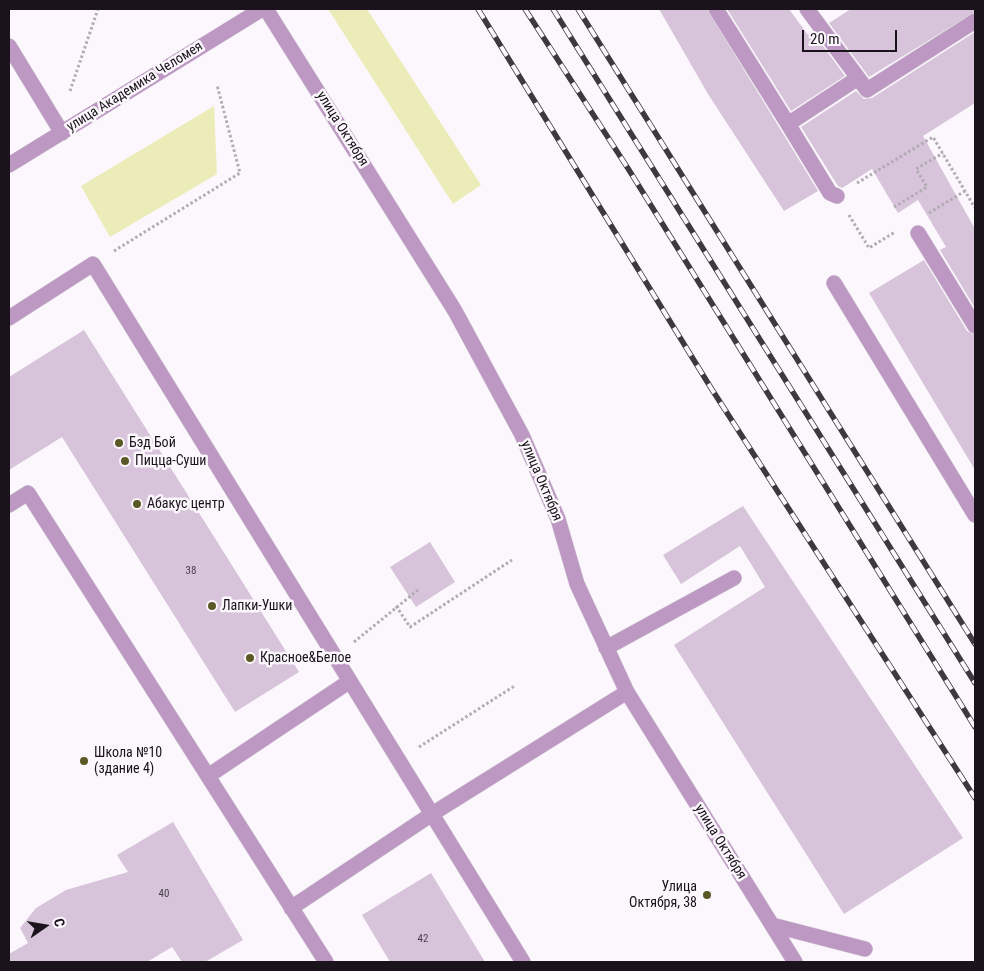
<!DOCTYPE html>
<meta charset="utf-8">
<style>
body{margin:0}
#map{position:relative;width:984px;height:971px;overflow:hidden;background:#fbf7fc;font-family:"Roboto Condensed",sans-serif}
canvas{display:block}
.frame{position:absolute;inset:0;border:10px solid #1a131b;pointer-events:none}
.north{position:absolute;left:20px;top:901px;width:50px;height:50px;-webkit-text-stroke:4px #fbf7fc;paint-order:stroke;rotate:77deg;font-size:14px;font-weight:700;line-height:20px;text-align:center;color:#1a131b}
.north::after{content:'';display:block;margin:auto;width:18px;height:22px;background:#1a131b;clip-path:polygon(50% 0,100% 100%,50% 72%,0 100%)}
.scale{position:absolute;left:802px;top:30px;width:95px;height:22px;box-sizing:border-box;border:2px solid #1a131b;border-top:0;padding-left:6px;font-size:15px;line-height:18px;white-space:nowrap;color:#1a131b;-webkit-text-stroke:4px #fbf7fc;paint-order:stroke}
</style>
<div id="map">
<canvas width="984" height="971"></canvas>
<div class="frame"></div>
<div class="north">С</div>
<div class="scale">20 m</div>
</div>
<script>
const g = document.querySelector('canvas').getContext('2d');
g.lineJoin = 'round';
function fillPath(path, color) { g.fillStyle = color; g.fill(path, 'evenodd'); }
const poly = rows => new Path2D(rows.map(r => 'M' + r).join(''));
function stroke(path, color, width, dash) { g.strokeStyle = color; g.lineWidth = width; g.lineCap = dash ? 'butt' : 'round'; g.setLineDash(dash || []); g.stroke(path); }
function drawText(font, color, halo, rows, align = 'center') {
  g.font = font + ' "Roboto Condensed",sans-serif'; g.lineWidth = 5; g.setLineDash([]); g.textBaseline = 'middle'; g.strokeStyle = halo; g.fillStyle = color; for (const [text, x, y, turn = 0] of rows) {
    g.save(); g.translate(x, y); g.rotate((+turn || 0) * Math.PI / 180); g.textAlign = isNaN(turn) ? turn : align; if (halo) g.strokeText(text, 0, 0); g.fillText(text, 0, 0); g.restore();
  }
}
fillPath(poly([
 [328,9,367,9,481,185,453,204],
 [214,106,217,174,110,237,81,186]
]), '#ececb8');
fillPath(poly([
 [659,9,707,9,818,191,784,211,708,94],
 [727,9,789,9,808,35,813,32,845,76,791,111],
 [851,9,975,9,975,12,869,77,829,23],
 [975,32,975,103,923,136,975,229,975,308,940,250,946,247,918,200,898,213,872,169,842,188,838,186,801,127,856,91,864,99,872,98],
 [924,260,967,331,975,335,975,470,869,293],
 [84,330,299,672,235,712,62,437,9,470,9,377],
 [743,506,963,838,844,914,674,645,765,587,740,546,681,584,663,555],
 [430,542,455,582,416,607,390,567],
 [173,822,243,940,205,962,182,962,172,947,147,962,9,962,9,954,28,943,20,928,36,908,66,890,128,872,117,855],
 [431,873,485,962,390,962,362,915]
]), '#d7c3da');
const minor = poly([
 [266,9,455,311,522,435,558,519,577,584,627,692,795,962],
 [716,9,788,124,858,78],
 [807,9,867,90,975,21],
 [9,46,62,133],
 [788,124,830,193,837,196],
 [9,165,262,9],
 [918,233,975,326],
 [834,283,975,515],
 [9,318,93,264,523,962],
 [9,505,28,493,326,962],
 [606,648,734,578],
 [208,776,350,681],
 [291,908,432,814,627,692],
 [772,925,865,949]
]);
stroke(minor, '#d7d3d8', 16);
stroke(poly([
 [70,91,98,9],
 [857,183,933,137,975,208],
 [894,207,927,187,916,169,943,153],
 [929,213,965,191],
 [849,215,869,248,895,232],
 [114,251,240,173,217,85],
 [396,606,410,627,512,560],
 [354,642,418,590],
 [419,747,516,685]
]), '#b1acb2', 3, [2.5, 2.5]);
stroke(minor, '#bc98c3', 15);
const rail = poly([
 [478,9,711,388,975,798],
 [525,9,629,170,975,727],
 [553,9,975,683],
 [578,9,975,644]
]);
stroke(rail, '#3e383f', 5.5);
stroke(rail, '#fbf7fc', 4, [11]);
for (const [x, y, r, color] of [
 [119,443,5,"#5a5825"],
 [125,461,5,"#5a5825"],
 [137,504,5,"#5a5825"],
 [212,606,5,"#5a5825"],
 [250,658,5,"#5a5825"],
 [84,761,5,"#5a5825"],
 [707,895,5,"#5a5825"]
]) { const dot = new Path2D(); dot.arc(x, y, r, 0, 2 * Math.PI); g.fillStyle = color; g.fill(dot); stroke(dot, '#fbf7fc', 2); }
drawText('11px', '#493f4b', null, [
 ["38",191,571],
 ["40",164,894],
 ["42",423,939]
]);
drawText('14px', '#1a131b', '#fbf7fc', [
 ["улица Академика Челомея",135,87,-32],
 ["улица Октября",342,129,58],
 ["улица Октября",541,481,67],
 ["улица Октября",720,842,58]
]);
drawText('14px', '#1a131b', '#fbf7fc', [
 ["Бэд Бой",129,443],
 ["Пицца-Суши",135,461],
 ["Абакус центр",147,504],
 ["Лапки-Ушки",222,606],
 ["Красное&Белое",260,658],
 ["Школа №10",94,753],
 ["(здание 4)",94,769],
 ["Улица",697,887,"right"],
 ["Октября, 38",697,903,"right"]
], 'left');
</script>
